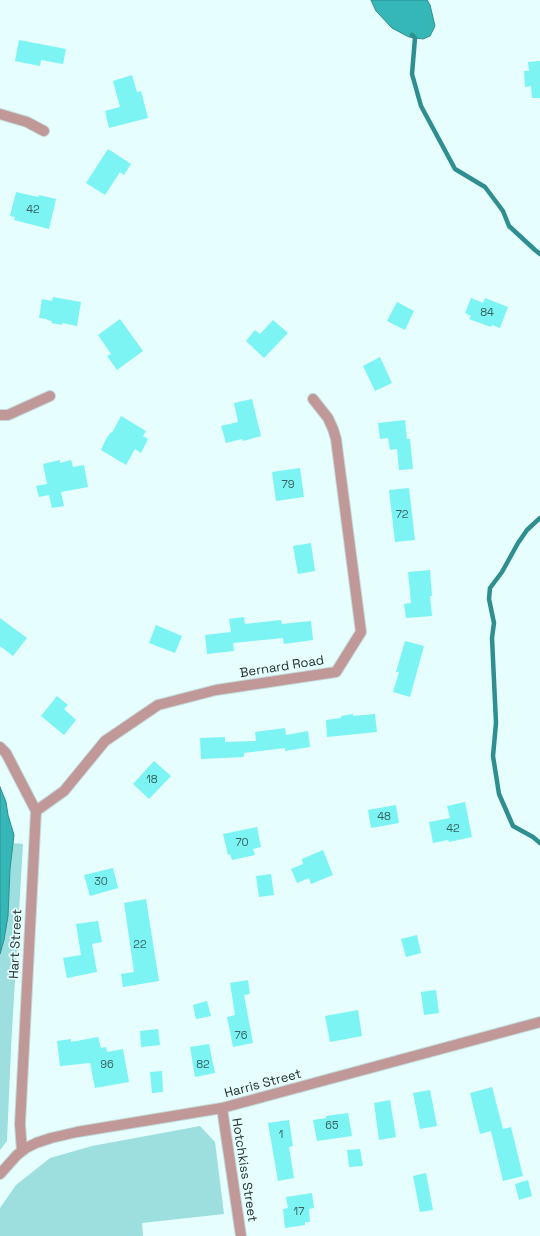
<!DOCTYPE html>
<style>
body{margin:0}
canvas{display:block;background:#e6fefe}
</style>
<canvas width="540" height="1236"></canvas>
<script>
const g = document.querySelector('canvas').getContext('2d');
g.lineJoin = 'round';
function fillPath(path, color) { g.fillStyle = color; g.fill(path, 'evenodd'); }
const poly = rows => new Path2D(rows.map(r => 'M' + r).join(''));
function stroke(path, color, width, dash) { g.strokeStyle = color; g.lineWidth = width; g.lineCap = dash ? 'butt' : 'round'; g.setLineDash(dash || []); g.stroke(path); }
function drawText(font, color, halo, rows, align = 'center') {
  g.font = font + ' "Space Grotesk",sans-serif'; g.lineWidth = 3.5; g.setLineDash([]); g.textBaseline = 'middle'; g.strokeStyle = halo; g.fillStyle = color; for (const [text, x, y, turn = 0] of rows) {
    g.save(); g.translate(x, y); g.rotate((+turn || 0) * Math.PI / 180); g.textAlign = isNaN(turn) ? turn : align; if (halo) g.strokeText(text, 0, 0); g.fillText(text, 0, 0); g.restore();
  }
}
fillPath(poly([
 [13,843,23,844,11,1048,7,1141,0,1150,0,926],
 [200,1126,215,1142,224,1214,142,1223,143,1236,0,1236,0,1208,16,1185,50,1158,92,1146]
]), '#9ddfdf');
const water = poly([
 [371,0,427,0,430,5,435,26,430,36,423,39,409,37,392,28,376,11,371,0],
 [0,787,6,802,8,815,14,835,10,869,8,916,4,940,0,954,0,787]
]);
fillPath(water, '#35b6b7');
stroke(water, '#2f8e8f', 1);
stroke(poly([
 [412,35,415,38,412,74,421,106,455,169,485,187,503,211,509,226,535,250,540,254],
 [540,518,527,530,518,543,502,572,490,588,489,599,494,623,492,638,496,723,493,756,499,794,513,826,533,837,540,843]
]), '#2f8e8f', 4.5);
fillPath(poly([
 [19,40,66,49,63,64,41,60,40,66,15,61],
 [540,61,540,98,532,98,531,86,525,87,524,71,529,71,528,62],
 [132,75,137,92,141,91,148,118,109,128,105,111,120,107,113,81],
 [108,149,131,164,124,175,120,172,105,195,86,183],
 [16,192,38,197,39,195,56,199,49,229,14,220,15,217,10,216],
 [53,297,81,302,77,326,62,323,62,325,51,323,52,321,47,320,47,319,39,318,42,299,52,301],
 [471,298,483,303,485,298,508,307,500,328,492,325,491,327,469,319,471,316,465,313],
 [397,302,414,311,405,330,387,321],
 [120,319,143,351,117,370,107,356,111,354,98,335],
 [273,320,288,333,264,358,246,341,255,330,260,334],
 [380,357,392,383,375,391,363,366],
 [252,399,261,436,243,441,242,439,226,443,221,426,238,422,234,403],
 [121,416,146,431,143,436,148,439,141,453,135,449,126,465,101,450,106,439,111,432,112,433],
 [405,420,407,439,410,439,413,469,399,470,397,449,390,450,388,438,380,439,378,423],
 [60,460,60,463,71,460,73,467,84,465,88,487,61,492,64,506,52,508,49,495,39,497,36,486,47,484,43,464],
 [300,468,304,497,276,501,272,472],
 [409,488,415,540,395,542,389,490],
 [311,543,315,571,298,574,293,546],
 [430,570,432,596,430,596,432,616,406,618,404,604,411,603,408,572],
 [244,617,245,624,281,620,282,624,311,621,313,640,284,644,283,638,233,643,234,651,207,654,205,635,231,632,229,619],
 [0,618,27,638,13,656,0,646],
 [156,625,182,636,175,653,149,643],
 [405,641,424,646,410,697,393,692,399,672,396,672],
 [57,696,68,705,64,709,76,720,64,735,41,716],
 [353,714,353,716,375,714,377,732,327,737,326,720,341,718,341,716],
 [285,728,286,735,308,731,310,747,285,751,285,748,244,753,244,757,201,759,200,738,225,737,225,742,256,741,255,732],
 [154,761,171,776,149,799,133,784],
 [465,802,472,837,449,842,448,840,433,843,429,822,450,818,447,806],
 [396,805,399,823,371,828,368,810],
 [257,827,261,847,253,849,255,855,232,860,230,854,228,855,223,834],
 [323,850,333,875,311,884,309,878,297,883,291,869,303,864,302,859],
 [113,868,118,888,90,896,84,875],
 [271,874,274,895,259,897,256,876],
 [146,899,159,981,123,987,121,974,134,972,124,903],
 [98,921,102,942,92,944,97,972,67,978,63,958,81,955,76,924],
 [417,935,421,953,406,957,401,939],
 [248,980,250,994,244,995,253,1043,233,1047,227,1017,235,1015,230,983],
 [436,990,439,1013,424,1015,421,992],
 [207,1001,211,1016,196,1019,193,1005],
 [358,1010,362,1036,330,1042,325,1016],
 [158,1029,160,1045,141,1047,140,1031],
 [98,1037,101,1048,106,1047,107,1052,123,1049,129,1082,95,1088,90,1063,60,1066,57,1041,71,1039,71,1042],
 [209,1044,215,1073,195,1077,190,1047],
 [162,1071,163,1092,152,1093,150,1072],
 [492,1087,503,1129,511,1127,523,1176,503,1181,491,1131,480,1134,470,1093],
 [430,1090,437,1126,420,1129,413,1093],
 [390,1100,396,1137,379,1140,374,1103],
 [348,1113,352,1136,317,1141,313,1120,326,1118,326,1116],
 [289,1120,293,1146,289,1147,294,1178,278,1181,268,1123],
 [360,1149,363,1166,349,1167,347,1150],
 [426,1173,433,1210,420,1212,413,1176],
 [528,1180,532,1196,519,1200,515,1184],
 [312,1193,314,1208,309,1209,310,1222,305,1222,305,1225,285,1228,283,1209,288,1208,286,1197]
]), '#7cf4f4');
const minor = poly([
 [0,114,27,122,44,131],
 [0,415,8,415,50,396],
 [0,747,6,753,36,811,20,1124,22,1151],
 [36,811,64,791,105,741,158,705,216,690,336,672,361,632,336,439,333,429,328,418,313,399],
 [222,1108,241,1236],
 [0,1174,17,1155,26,1148,36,1143,51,1138,77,1132,222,1108,540,1022]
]);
stroke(minor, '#c3d9d9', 12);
stroke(minor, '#c09897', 10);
drawText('11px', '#386262', null, [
 ["42",33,210],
 ["84",487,313],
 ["79",288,485],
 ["72",402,515],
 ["18",152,780],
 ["48",384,817],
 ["42",453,829],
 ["70",242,843],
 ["30",101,882],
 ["22",140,945],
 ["76",241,1036],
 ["96",107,1065],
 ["82",203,1065],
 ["65",332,1126],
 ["1",281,1135],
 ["17",299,1212]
]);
drawText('13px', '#213131', '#e6fefe', [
 ["Bernard Road",282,667,-9],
 ["Hart Street",16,944,-87],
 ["Harris Street",263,1084,-15],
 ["Hotchkiss Street",244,1170,81]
]);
</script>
